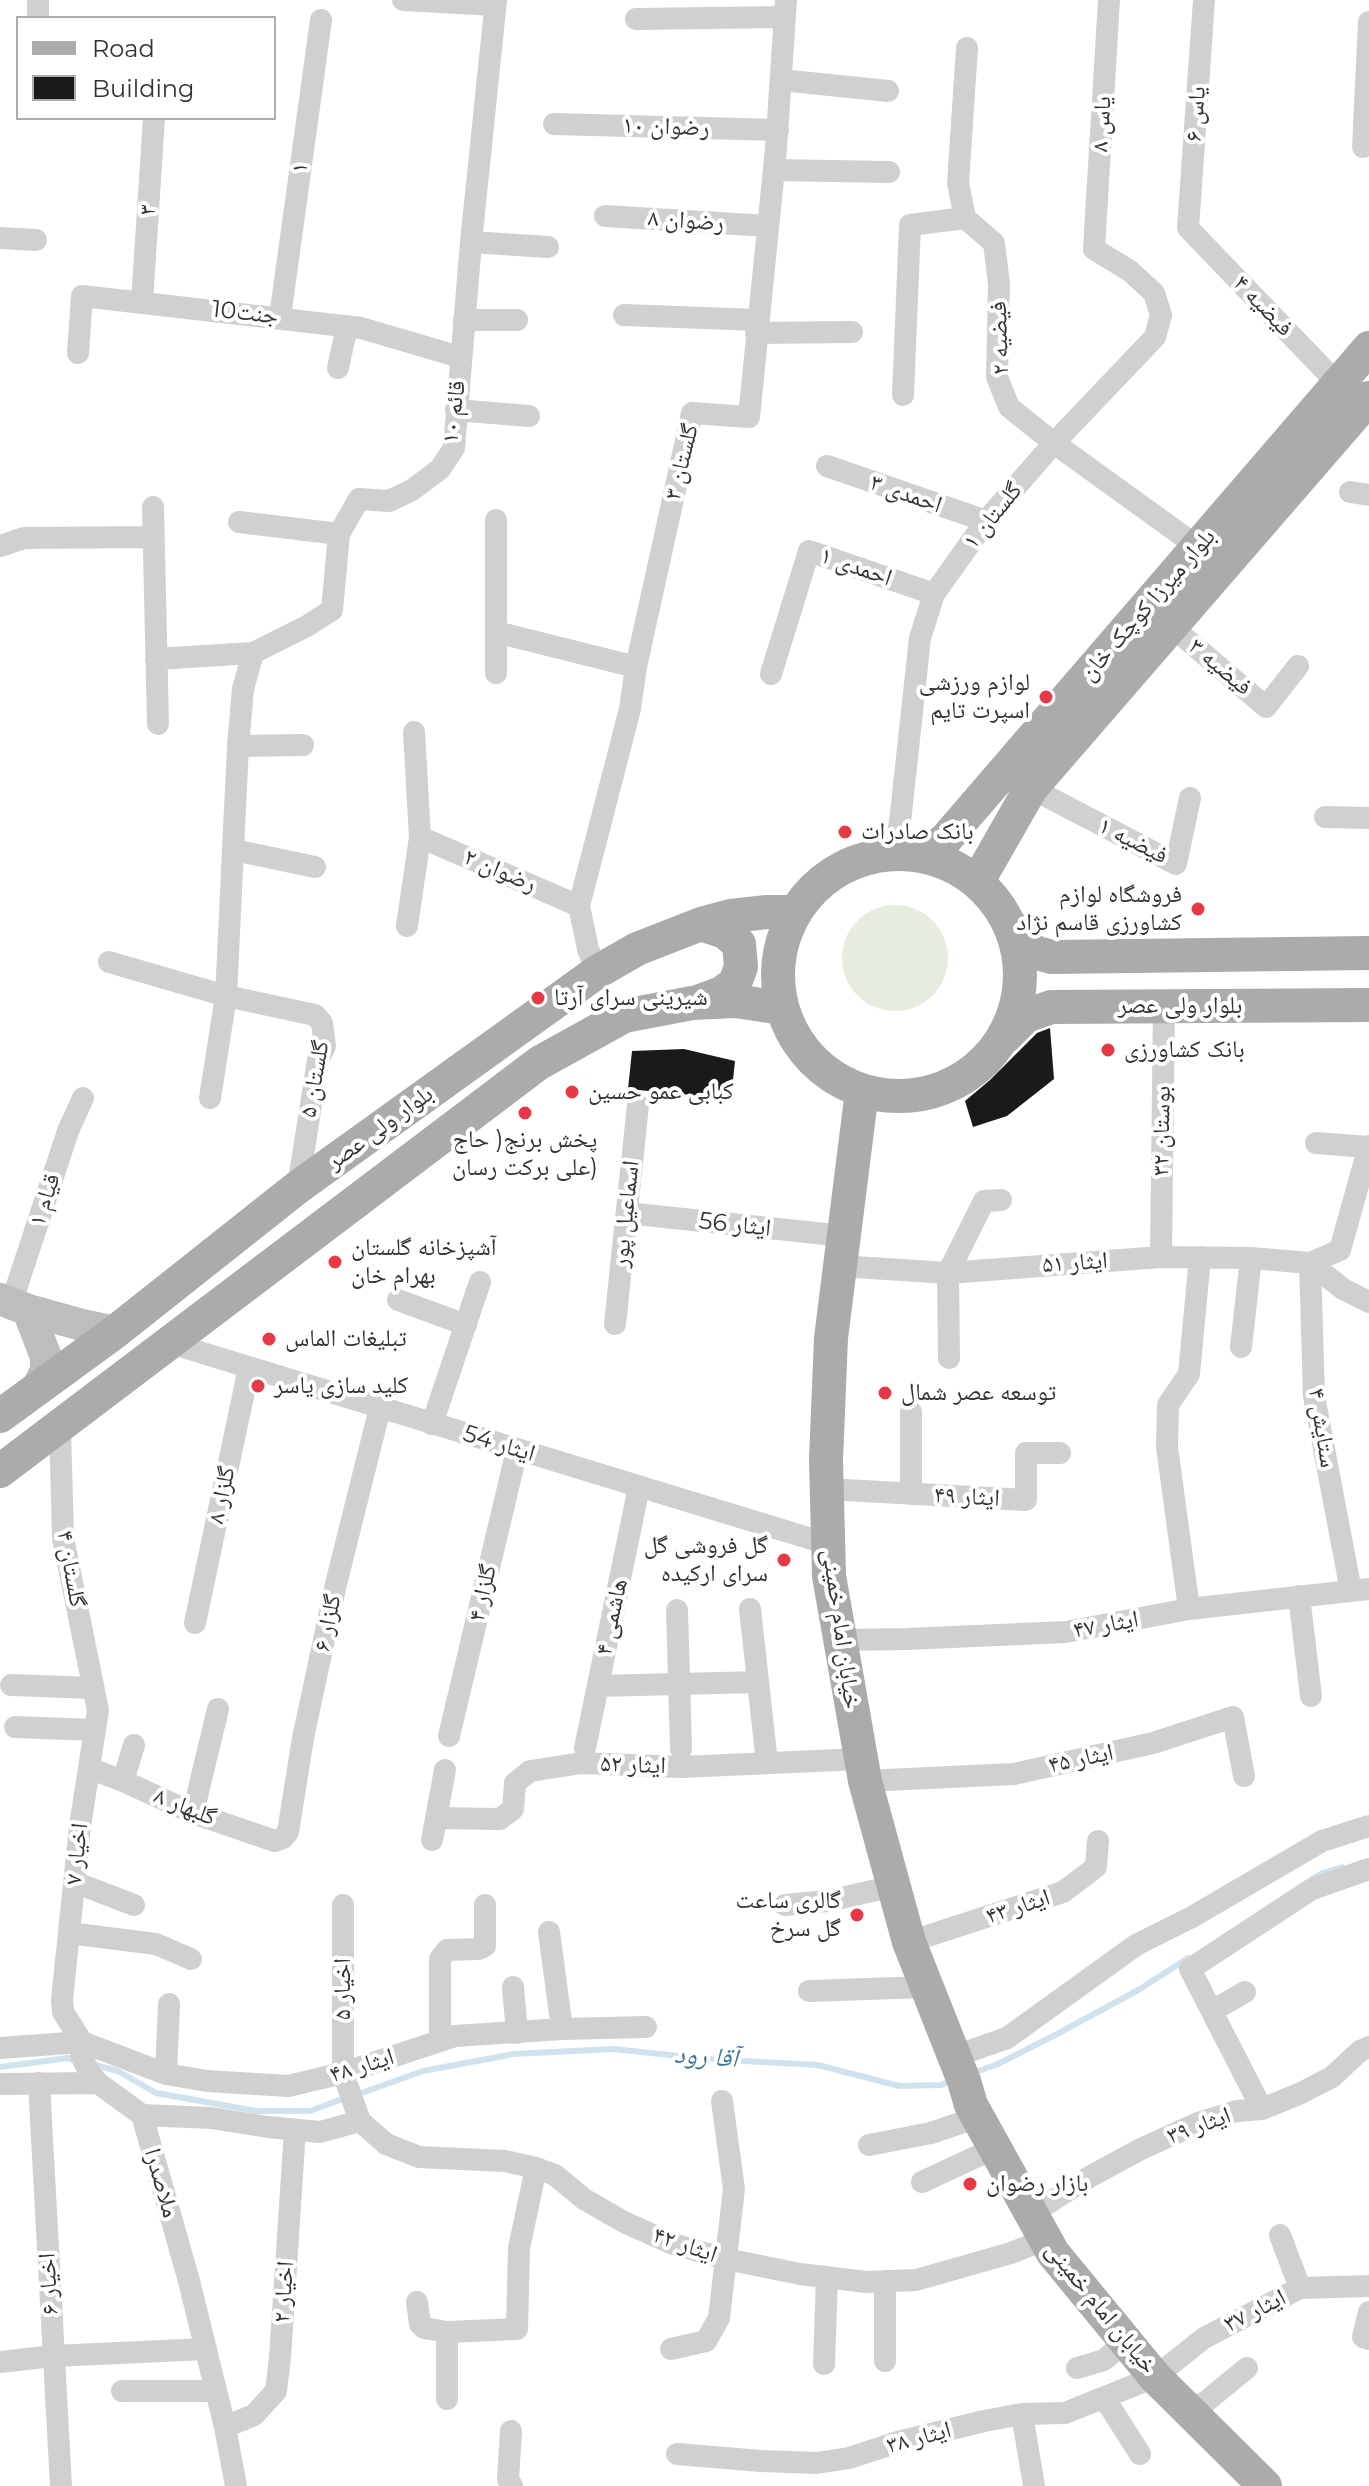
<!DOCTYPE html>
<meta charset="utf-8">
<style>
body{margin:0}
#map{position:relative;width:1369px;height:2486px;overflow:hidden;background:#fff;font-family:Montserrat,sans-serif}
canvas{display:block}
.legend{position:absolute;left:16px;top:16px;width:260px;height:104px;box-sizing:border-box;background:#fff;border:2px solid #adadad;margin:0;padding:10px 14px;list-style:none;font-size:24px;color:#333}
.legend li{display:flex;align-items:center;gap:16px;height:40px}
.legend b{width:40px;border:2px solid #adadad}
</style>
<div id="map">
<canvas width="1369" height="2486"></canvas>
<ul class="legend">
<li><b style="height:10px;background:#ababab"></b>Road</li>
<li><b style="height:22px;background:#1a1a1a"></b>Building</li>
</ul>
</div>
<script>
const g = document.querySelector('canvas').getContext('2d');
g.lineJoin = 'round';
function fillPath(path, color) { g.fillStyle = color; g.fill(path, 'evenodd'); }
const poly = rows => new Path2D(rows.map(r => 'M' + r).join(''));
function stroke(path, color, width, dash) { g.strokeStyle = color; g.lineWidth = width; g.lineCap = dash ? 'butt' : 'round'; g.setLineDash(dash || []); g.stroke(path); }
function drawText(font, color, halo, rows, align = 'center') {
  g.font = font + ' Montserrat,"Noto Naskh Arabic",sans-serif'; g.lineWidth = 8; g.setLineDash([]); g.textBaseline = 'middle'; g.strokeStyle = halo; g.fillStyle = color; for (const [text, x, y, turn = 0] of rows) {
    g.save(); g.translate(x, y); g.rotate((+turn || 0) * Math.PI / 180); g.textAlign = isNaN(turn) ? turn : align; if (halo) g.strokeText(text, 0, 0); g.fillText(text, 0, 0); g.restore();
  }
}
fillPath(poly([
 '842 958a53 53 0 1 1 106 0a53 53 0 1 1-106 0Z'
]), '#e6ecdf');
stroke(poly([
 [1312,1879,1323,1873,1342,1867],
 [91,2064,118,2071,156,2093,256,2111,310,2111,345,2098],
 [0,2067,68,2058,76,2061],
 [973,2073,998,2064,1059,2033,1140,1989,1188,1958],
 [356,2095,423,2071,514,2054,613,2049,708,2059,818,2065,899,2086,941,2085,951,2081]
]), '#cfe2ee', 6);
fillPath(poly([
 [1050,1028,1054,1079,1007,1116,973,1127,965,1101,990,1080,1037,1033],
 [684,1049,735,1061,731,1099,628,1089,632,1051]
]), '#1a1a1a');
stroke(poly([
 [403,0,495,5],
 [1204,0,1188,228,1338,384],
 [38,18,38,0],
 [636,19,785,17],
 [967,48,958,183,965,218,994,243,999,284,997,377,1009,407,1054,443,1198,547],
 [781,80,888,91],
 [554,124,778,130],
 [1363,147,1369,22],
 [774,170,889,172],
 [605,216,768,226],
 [0,238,36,240],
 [471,242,548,247],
 [142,302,154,118],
 [624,315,758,320],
 [280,317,321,20],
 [464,320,517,320],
 [756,333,852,332],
 [78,353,82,296,361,328,460,357],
 [338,368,347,326],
 [903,395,910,225,965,218],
 [456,410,529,416],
 [827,466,986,521],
 [1350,492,1369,495],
 [153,507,158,724],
 [496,520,496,673],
 [239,522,339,534],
 [0,546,24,538,154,537],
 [1171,626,1266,707,1298,666],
 [496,632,636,667],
 [156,659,253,653],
 [771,674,809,551,934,594],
 [238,746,303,745],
 [1031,788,1176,864,1190,798],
 [1325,817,1369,818],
 [420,837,579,906],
 [234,850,315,867],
 [894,854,900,822,920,638,934,594,986,521,1054,443,1155,337,1161,315,1154,293,1130,271,1094,249,1109,0],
 [407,926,420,837,414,732],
 [109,962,226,996,315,1015,322,1023,325,1046,318,1060,298,1187],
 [597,972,588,949,579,906,630,709,636,667,692,413,749,417,776,149,786,0],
 [210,1098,226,996,238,746,243,689,253,653,307,626,332,610,339,534,359,499,389,501,412,490,440,469,454,448,471,242,496,0],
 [1316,1143,1369,1147],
 [627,1213,844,1236],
 [1161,1257,1164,1006],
 [1310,1263,1314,1396,1351,1591],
 [1310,1263,1343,1289,1369,1302],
 [840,1266,948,1273,1161,1257,1251,1258,1310,1263,1340,1250,1369,1146],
 [398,1300,466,1325],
 [11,1304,68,1131,83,1098],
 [615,1324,638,1105],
 [170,1343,828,1544],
 [1241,1347,1251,1258],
 [949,1358,948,1273,984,1201,1001,1200],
 [432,1424,480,1282],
 [60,1427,63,1538,98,1710,80,1826,62,2000,63,2012,82,2042],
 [827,1489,1026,1500,1026,1453,1060,1453],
 [911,1494,911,1412],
 [1299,1596,1311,1696],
 [750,1609,767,1763],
 [1189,1609,1167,1447,1168,1405,1189,1374,1200,1257],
 [677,1610,681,1749],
 [195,1623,249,1368],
 [841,1640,907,1639,1066,1632,1189,1609,1369,1589],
 [11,1685,93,1688],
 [598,1686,758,1682],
 [15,1727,95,1730],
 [449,1736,517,1450],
 [585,1748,639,1487],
 [89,1768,123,1781,193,1813,275,1841,283,1838,288,1832,303,1738,336,1584,380,1408],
 [123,1781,134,1745],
 [865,1781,1014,1774,1153,1743,1233,1717,1244,1776],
 [193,1813,218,1709],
 [436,1818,500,1819,513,1809,515,1783,530,1771,582,1763,681,1767,861,1759],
 [432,1840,445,1770],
 [74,1882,134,1905],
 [343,1905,343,2073,360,2121,386,2144,419,2157,505,2161,536,2168,555,2175,584,2199,624,2222,673,2244,726,2259,800,2274,866,2282,916,2280,1011,2253,1046,2239],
 [785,1905,828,1901,894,1886],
 [549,1932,562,2029],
 [69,1933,156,1944,191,1959],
 [909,1942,1063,1892,1096,1867,1098,1841],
 [513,1987,517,2033],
 [809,1991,926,1987],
 [1212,2011,1245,1992],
 [440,2041,440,1959,447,1950,479,1949,485,1946,485,1905],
 [82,2042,81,2055,89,2072,98,2083,142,2115,189,2281,225,2427,236,2486],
 [0,2048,82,2042,166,2074,207,2081,288,2086,343,2073,455,2036,562,2029,646,2027],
 [953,2057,1007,2038,1136,1945,1192,1917,1322,1841,1369,1826],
 [166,2074,169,2004],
 [39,2083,61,2486],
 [0,2084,98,2083],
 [1262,2109,1190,1969,1312,1889,1369,1869],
 [142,2115,211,2118,268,2127,320,2132,360,2121],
 [869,2145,931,2133,978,2117],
 [922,2182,995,2148],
 [1031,2214,1091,2176,1141,2149,1198,2123,1237,2111,1262,2109,1299,2094,1332,2077,1360,2051,1369,2047],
 [1280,2235,1300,2288],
 [885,2281,885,2361],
 [417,2302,420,2324,424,2328,447,2332,517,2329,519,2248,536,2168],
 [1369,2312,1363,2337,1369,2339],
 [671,2349,706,2341,719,2318,734,2189,722,2101],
 [0,2362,53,2356,206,2349],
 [824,2364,827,2277],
 [1077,2368,1104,2360,1126,2341],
 [122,2391,215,2391],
 [447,2399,447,2332],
 [1105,2399,1140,2454],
 [1192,2413,1247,2368],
 [1022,2414,1034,2486],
 [225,2427,254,2415,276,2391,280,2358,295,2130],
 [511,2431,508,2479,512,2486],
 [677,2454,761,2461,817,2463,849,2458,898,2442,984,2421,1022,2414,1065,2413,1155,2377,1204,2338,1300,2288,1369,2286]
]), '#d0d0d0', 22);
stroke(poly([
 [0,1299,28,1310,82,1325,115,1332],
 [28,1310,46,1357,46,1370,37,1389]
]), '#bdbdbd', 32);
stroke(poly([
 '778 975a121 121 0 1 1 242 0a121 121 0 1 1-242 0Z',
 [922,856,945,840,1369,348],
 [980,885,983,872,1031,788,1369,398],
 [1010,925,1029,948,1037,953,1052,957,1369,953],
 [700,1001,722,993,735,983,741,967,739,944,725,932,701,924],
 [1005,1037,1026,1016,1051,1007,1369,1005],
 [862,1091,831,1338,826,1460,829,1576,865,1781,909,1942,964,2081,971,2105,1053,2253,1155,2377,1265,2486],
 [0,1416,115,1332,298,1187,597,972,637,949,701,924,731,916,767,912,796,912],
 [0,1471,539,1063,624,1016,692,1003,735,1001,782,1008]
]), '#ababab', 34);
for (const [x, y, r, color] of [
 [1046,697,8,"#e63946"],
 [845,832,8,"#e63946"],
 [1198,909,8,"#e63946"],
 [538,998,8,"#e63946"],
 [1108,1050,8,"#e63946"],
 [572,1092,8,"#e63946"],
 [525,1113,8,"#e63946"],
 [335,1262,8,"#e63946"],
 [269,1339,8,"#e63946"],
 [258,1386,8,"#e63946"],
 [885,1393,8,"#e63946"],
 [784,1560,8,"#e63946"],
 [857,1915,8,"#e63946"],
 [970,2184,8,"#e63946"]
]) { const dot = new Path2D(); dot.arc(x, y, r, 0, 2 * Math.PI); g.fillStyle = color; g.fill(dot); stroke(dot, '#fff', 3); }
drawText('24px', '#333', '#fff', [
 ["یاس ۶",1196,114,-86],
 ["یاس ۸",1102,124,-87],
 ["رضوان ۱۰",666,127,2],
 ["۱",300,168,-82],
 ["۳",148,210,-86],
 ["رضوان ۸",686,221,4],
 ["فیضیه ۴",1263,306,46],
 ["جنت10",245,313,6],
 ["فیضیه ۲",1000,338,-92],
 ["قائم ۱۰",454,412,-83],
 ["گلستان ۳",682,462,-76],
 ["احمدی ۳",906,494,19],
 ["گلستان ۱",993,516,-51],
 ["احمدی ۱",856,567,19],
 ["بلوار میرزا کوچک خان",1148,605,-49],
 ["فیضیه ۳",1220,667,40],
 ["فیضیه ۱",1133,841,27],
 ["رضوان ۲",500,871,23],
 ["بلوار ولی عصر",1180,1006],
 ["گلستان ۵",315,1079,-80],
 ["بلوار ولی عصر",380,1128,-36],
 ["بوستان ۳۲",1162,1131,-89],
 ["قیام ۱",45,1200,-72],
 ["اسماعیل پور",626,1214,-84],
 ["ایثار 56",735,1225,6],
 ["ایثار ۵۱",1075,1263,-4],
 ["ستایش ۴",1322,1428,81],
 ["ایثار 54",499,1444,17],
 ["گلزار ۸",222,1495,-78],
 ["ایثار ۴۹",967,1497,3],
 ["گلستان ۴",71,1569,80],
 ["گلزار ۴",483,1593,-77],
 ["هاشمی ۴",612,1617,-78],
 ["گلزار ۶",328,1623,-78],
 ["ایثار ۴۷",1106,1625,-10],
 ["خیابان امام خمینی",841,1629,82],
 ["ایثار ۴۵",1081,1759,-12],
 ["ایثار ۵۲",633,1765,2],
 ["گلبهار ۸",185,1807,22],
 ["اخیار ۷",77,1854,-84],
 ["ایثار ۴۳",1018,1907,-18],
 ["اخیار ۵",343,1989,-90],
 ["ایثار ۴۸",362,2066,-17],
 ["ایثار ۳۹",1199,2126,-20],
 ["ملاصدرا",161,2183,74],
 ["ایثار ۴۲",685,2245,19],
 ["اخیار ۶",49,2284,-93],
 ["اخیار ۲",284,2292,-86],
 ["خیابان امام خمینی",1101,2308,51],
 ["ایثار ۳۷",1255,2311,-27],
 ["ایثار ۳۸",919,2438,-15]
]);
drawText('24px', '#333', '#fff', [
 ["لوازم ورزشی",1030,683,"right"],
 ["اسپرت تایم",1030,711,"right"],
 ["بانک صادرات",861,832],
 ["فروشگاه لوازم",1182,895,"right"],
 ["کشاورزی قاسم نژاد",1182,923,"right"],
 ["شیرینی سرای آرتا",554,998],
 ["بانک کشاورزی",1124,1050],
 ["کبابی عمو حسین",588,1092],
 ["پخش برنج( حاج",525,1140,"center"],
 ["علی برکت رسان)",525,1168,"center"],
 ["آشپزخانه گلستان",351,1248],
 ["بهرام خان",351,1276],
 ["تبلیغات الماس",285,1339],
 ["کلید سازی یاسر",274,1386],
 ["توسعه عصر شمال",901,1393],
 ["گل فروشی گل",768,1546,"right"],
 ["سرای ارکیده",768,1574,"right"],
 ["گالری ساعت",841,1901,"right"],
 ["گل سرخ",841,1929,"right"],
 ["بازار رضوان",986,2184]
], 'left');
drawText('italic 26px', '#3f7597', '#fff', [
 ["آقا رود",706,2057,4]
]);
</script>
